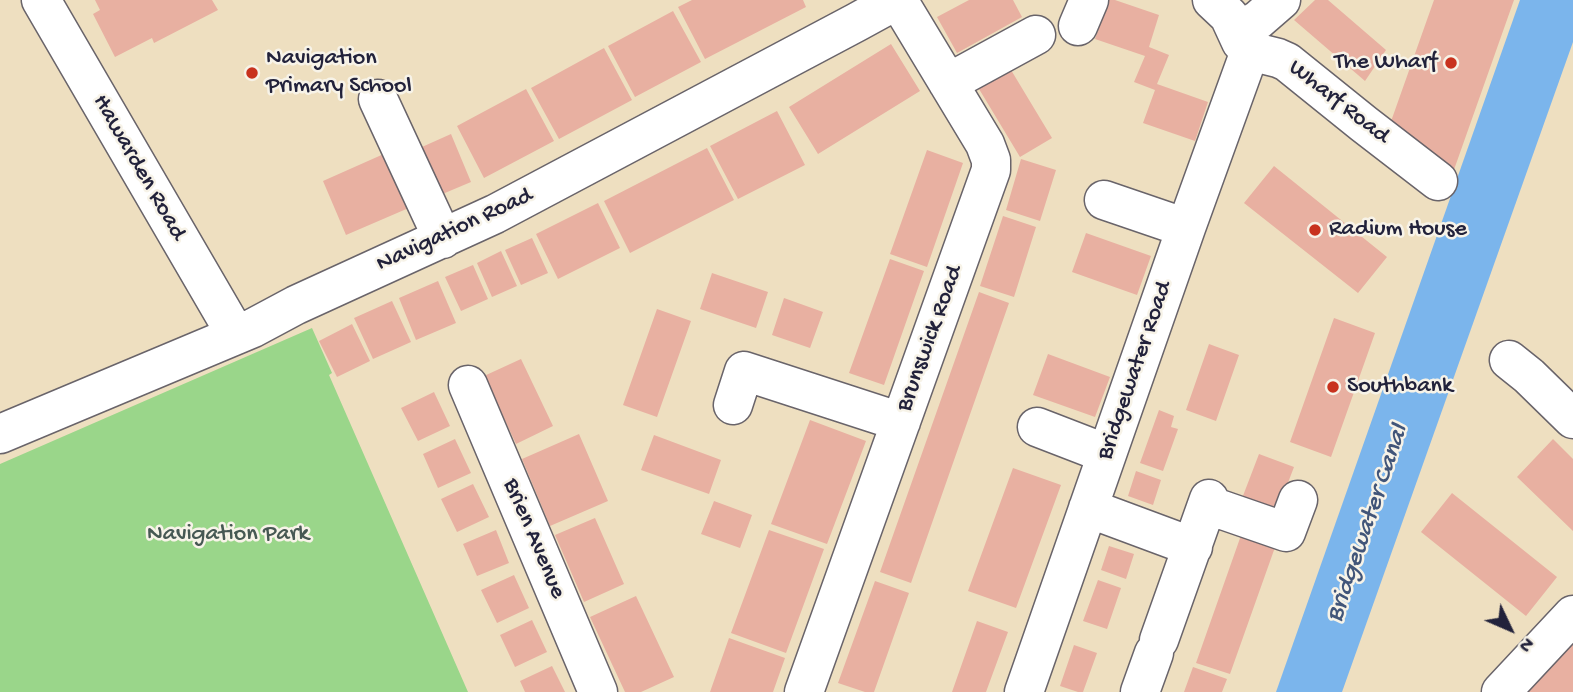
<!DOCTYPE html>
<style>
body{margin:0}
#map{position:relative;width:1573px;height:692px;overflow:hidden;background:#eedfc0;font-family:"Gochi Hand",sans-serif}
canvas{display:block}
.north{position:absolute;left:1475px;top:594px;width:70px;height:70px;-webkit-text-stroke:5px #f7f3e8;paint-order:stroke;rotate:134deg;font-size:19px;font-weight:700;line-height:28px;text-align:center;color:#22223b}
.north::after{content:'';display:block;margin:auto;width:24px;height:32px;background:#22223b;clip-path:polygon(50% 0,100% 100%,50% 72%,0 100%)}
</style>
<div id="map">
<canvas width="1573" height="692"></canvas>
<div class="north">N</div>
</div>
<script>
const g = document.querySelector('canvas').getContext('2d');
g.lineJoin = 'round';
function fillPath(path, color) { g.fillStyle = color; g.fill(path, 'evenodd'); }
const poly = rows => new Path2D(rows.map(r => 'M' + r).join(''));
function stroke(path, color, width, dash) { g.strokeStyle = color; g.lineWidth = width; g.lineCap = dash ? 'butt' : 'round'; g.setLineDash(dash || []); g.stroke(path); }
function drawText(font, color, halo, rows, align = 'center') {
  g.font = font + ' "Gochi Hand",sans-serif'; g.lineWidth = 5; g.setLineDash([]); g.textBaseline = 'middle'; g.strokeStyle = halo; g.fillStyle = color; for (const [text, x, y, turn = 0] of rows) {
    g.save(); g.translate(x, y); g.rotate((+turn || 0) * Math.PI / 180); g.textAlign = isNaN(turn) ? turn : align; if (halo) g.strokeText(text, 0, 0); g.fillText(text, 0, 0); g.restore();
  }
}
fillPath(poly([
 [312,328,332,373,329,375,468,692,0,692,0,464]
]), '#9ad68a');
fillPath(poly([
 [1520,0,1573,0,1573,42,1342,692,1276,692]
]), '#7bb5ec');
fillPath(poly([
 [95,0,212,0,218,10,154,43,152,38,115,57,93,14,100,10],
 [692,0,803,0,806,7,705,59,678,7],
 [969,0,1013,0,1022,17,957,53,937,17],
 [1108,0,1115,0,1159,15,1149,47,1169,55,1157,84,1208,102,1195,141,1143,123,1155,90,1134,82,1145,56,1095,39],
 [1315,0,1328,0,1386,50,1365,81,1294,20],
 [1434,0,1514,0,1450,181,1389,127],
 [673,11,701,62,635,97,608,46],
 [891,44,920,91,818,154,789,107],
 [604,48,632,100,559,139,531,88],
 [1005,60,1052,138,1020,157,973,79],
 [526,89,554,141,484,178,457,126],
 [777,111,805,165,738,199,710,146],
 [451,134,471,182,433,198,413,151],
 [707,148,734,200,630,253,604,201],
 [395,149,418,204,346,235,323,181],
 [927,150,963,163,927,267,890,254],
 [1021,159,1056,170,1040,221,1006,210],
 [1274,166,1387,257,1358,293,1244,203],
 [598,203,620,248,558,279,536,234],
 [1003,216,1036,227,1014,297,980,286],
 [1086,233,1151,256,1137,295,1072,272],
 [532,238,548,273,521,285,505,250],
 [501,251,517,286,492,297,477,263],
 [890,259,924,271,884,385,849,373],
 [473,265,488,299,461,311,445,277],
 [712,273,768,292,756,328,700,309],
 [438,281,456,323,416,340,399,298],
 [979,292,1009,303,911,583,880,572],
 [784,298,823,312,810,348,772,335],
 [392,301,411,342,373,359,354,318],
 [657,309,691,321,657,417,623,405],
 [1334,318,1375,333,1331,457,1290,442],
 [352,324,370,361,337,377,319,341],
 [1209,344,1239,355,1216,421,1186,410],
 [1048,354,1110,377,1095,417,1033,395],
 [521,359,553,426,516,444,484,376],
 [434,392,450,426,418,441,401,408],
 [1159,410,1174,416,1171,427,1178,429,1163,471,1140,463],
 [810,420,866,441,827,544,771,524],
 [579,434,608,501,550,526,522,459],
 [654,435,721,460,709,494,641,470],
 [455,439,471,473,438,488,423,454],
 [1553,439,1573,459,1573,531,1517,477],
 [1259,454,1294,467,1276,514,1241,501],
 [1013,468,1061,485,1016,608,968,591],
 [1136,471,1161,480,1153,505,1128,496],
 [473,484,489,517,457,532,441,499],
 [1452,493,1557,577,1526,616,1421,532],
 [714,501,752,515,740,548,701,534],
 [595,518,624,584,584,602,555,535],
 [1245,524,1279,536,1230,674,1196,663],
 [496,530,509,563,477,576,463,544],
 [769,530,824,549,786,653,731,633],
 [1109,546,1134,554,1126,579,1101,570],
 [514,575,529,608,497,623,481,590],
 [1098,580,1121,588,1107,629,1083,621],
 [875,581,909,593,874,692,865,692,838,683],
 [636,596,674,677,641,692,625,692,590,617],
 [532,620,547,652,515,667,500,635],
 [977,621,1008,632,986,692,952,692],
 [729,638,785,658,773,692,710,692],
 [1573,641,1573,692,1524,692],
 [1074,645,1097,653,1083,692,1078,692,1060,686],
 [552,666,565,692,525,692,520,681],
 [1193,667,1227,679,1222,692,1184,692]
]), '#e8b0a1');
const minor = poly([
 [41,0,236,335],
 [1212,0,1229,16,1241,42,1250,51,1278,58,1287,62,1364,124,1438,181],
 [1078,26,1089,0],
 [1237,32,1258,20,1281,0],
 [948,83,1036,35],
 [378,99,443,239],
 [1104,200,1186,228],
 [1509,360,1529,376,1573,419],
 [468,385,598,692],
 [733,405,744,371,901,422],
 [1037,427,1107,454],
 [0,434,253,328,296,305,495,214,857,22,897,0],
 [1208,505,1286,532,1298,500],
 [1088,508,1193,547],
 [1159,640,1209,499],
 [804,692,991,170,991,160,985,144,898,0],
 [1024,692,1186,228,1250,51],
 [1140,692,1154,653],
 [1501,692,1573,615]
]);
stroke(minor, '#69646a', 41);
stroke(minor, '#fff', 38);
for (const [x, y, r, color] of [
 [1451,63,7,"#c8321e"],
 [252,73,7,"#c8321e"],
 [1315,230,7,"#c8321e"],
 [1333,387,7,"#c8321e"]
]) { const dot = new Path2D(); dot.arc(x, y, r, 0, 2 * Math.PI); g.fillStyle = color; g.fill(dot); stroke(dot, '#f7f3e8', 2.5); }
drawText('24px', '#22223b', '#f7f3e8', [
 ["Navigation",266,59],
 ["Primary School",266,87],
 ["The Wharf",1437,63,"right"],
 ["Radium House",1329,230],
 ["Southbank",1347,387]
], 'left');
drawText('24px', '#22223b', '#f7f3e8', [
 ["Wharf Road",1338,103,38],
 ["Hawarden Road",138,168,60],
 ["Navigation Road",455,231,-25],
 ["Brunswick Road",931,339,-70],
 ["Bridgewater Road",1136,371,-71],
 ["Brien Avenue",533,539,67]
]);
drawText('24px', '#465853', '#f7f3e8', [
 ["Navigation Park",228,535]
]);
drawText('italic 26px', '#415579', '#f7f3e8', [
 ["Bridgewater Canal",1369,524,-71]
]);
</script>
